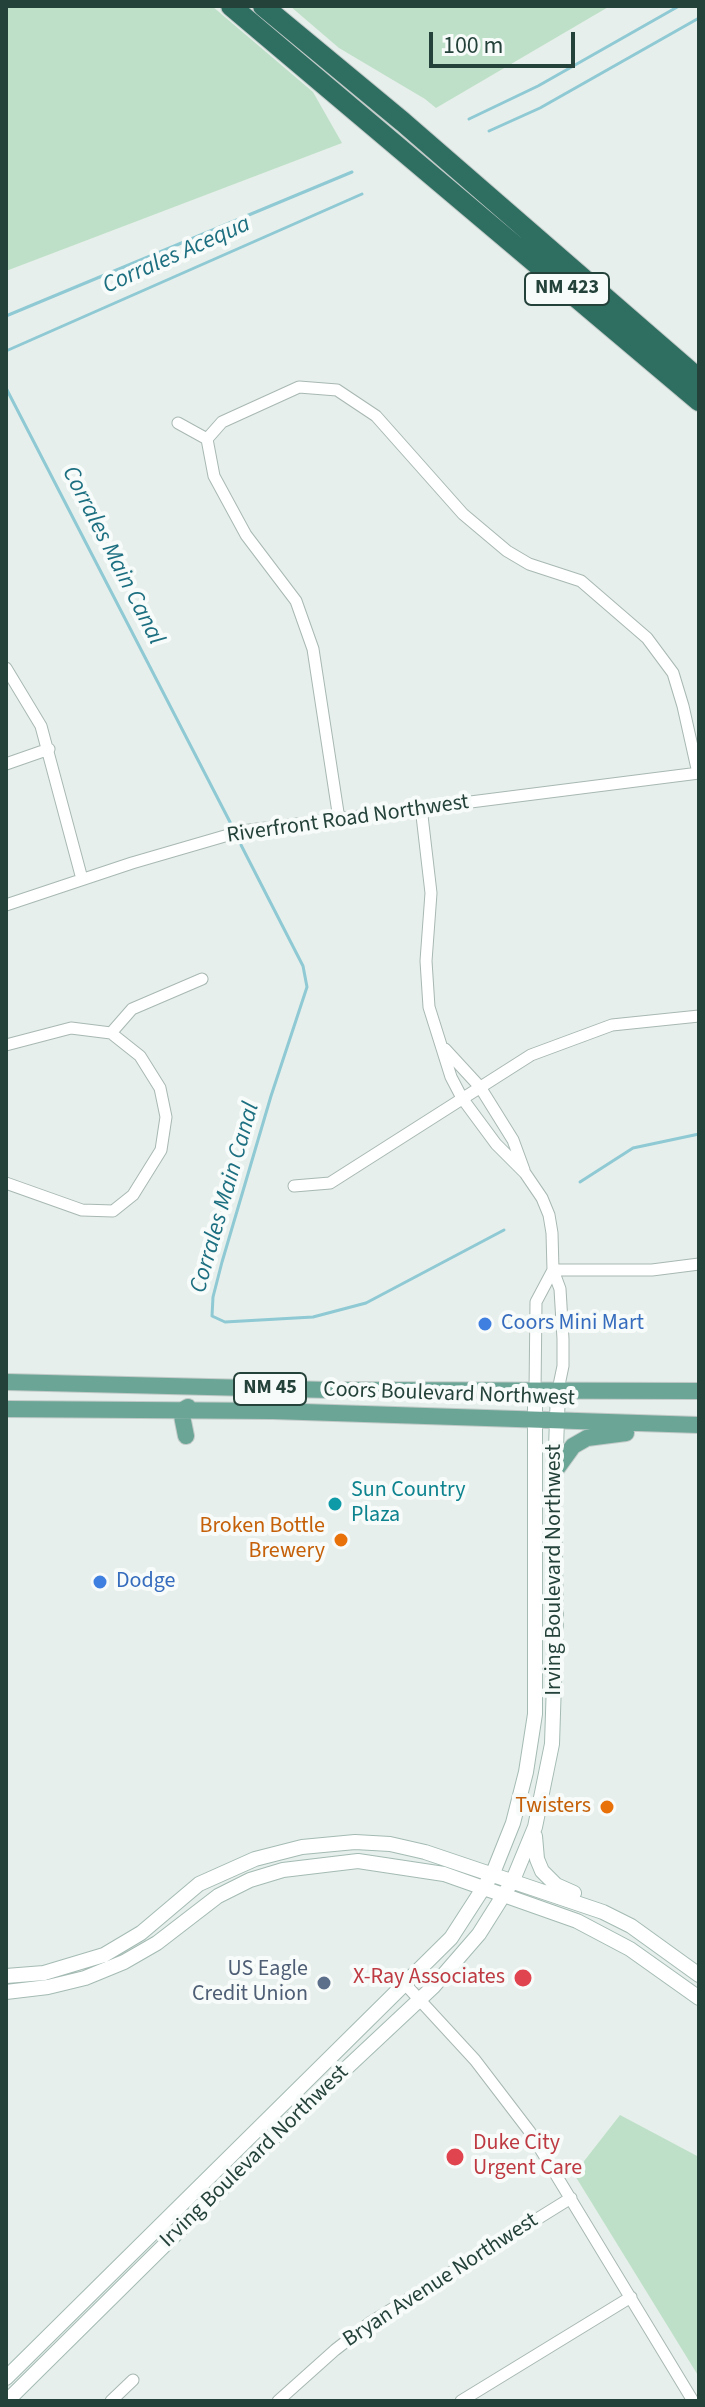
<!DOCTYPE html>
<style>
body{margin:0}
#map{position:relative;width:705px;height:2407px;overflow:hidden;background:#e6efeb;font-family:"Source Sans 3",sans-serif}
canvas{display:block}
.frame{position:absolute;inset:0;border:8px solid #24423a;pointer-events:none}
.scale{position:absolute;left:429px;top:32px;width:146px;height:36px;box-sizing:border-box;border:4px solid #24423a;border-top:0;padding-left:10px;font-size:24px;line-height:28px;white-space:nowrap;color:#24423a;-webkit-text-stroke:6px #f7fbf9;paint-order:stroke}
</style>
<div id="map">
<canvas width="705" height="2407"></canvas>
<div class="frame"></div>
<div class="scale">100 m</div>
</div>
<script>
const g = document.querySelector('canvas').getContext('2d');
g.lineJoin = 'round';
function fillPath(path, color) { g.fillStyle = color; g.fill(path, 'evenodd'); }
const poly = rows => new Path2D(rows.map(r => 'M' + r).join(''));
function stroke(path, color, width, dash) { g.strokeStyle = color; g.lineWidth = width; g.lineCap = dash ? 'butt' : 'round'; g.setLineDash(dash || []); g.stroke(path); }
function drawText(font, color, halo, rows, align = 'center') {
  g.font = font + ' "Source Sans 3",sans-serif'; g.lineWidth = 8; g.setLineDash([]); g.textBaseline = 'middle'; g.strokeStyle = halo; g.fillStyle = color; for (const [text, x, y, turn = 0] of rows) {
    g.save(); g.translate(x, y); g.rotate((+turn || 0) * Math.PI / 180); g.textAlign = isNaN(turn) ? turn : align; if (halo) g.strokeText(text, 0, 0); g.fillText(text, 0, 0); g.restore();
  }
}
fillPath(poly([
 [6,6,212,6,313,92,342,143,6,271],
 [290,6,610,6,436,108,425,99,339,48],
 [620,2115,699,2157,699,2377,574,2174]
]), '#bfe0c8');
stroke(poly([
 [469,119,538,86,679,6],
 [489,131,540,108,699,18],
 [6,316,352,172],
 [6,351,362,194],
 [6,388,231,824],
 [241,845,303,966,307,987,271,1096,222,1262,213,1297,212,1316,225,1322,313,1317,366,1303,504,1230],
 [580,1182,633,1148,699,1134]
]), '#8ec9d4', 3);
const street = poly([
 [178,423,207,439],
 [207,439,222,422,299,387,337,390,376,416,463,514,507,551,529,564,581,581,647,638,673,673,683,706,698,773],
 [207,439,214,476,246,535,296,601,313,649,339,819],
 [6,668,41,726,82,879],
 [6,764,49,749],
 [421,807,431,893,426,961,429,1007,451,1077,462,1098,496,1144,525,1173,542,1198,549,1215,552,1233,553,1270,560,1289,563,1339,563,1366,558,1390],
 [6,905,132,863,242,831,699,773],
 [6,1045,71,1028,111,1033,132,1009,202,979],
 [445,1049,480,1087,513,1140,524,1170],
 [6,1183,82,1210,113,1211,133,1195,161,1150,166,1117,160,1088,140,1056,111,1033],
 [294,1186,330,1183,531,1055,612,1025,699,1016],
 [553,1270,652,1270,699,1264],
 [535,1392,536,1302,553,1270],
 [405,1984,475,2060,530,2132,693,2401],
 [111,2401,133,2380],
 [278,2401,335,2350,371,2322,571,2198],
 [461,2401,631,2297]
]);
const secondary = poly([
 [535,1836,537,1859,542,1871,556,1885,574,1893],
 [6,1976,44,1973,104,1955,141,1933,199,1884,255,1859,302,1847,355,1842,390,1844,425,1852,603,1912,631,1926,699,1975],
 [6,1992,48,1987,85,1978,124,1962,157,1943,218,1896,250,1880,283,1870,358,1861,444,1874,577,1921,630,1949,699,1998],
 [6,2378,451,1938,493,1873,513,1823,526,1772,535,1714,535,1392],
 [7,2401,292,2119,433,1987,479,1934,513,1880,535,1827,552,1744,556,1620,554,1507,558,1390]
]);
const primary = poly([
 [6,1382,330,1390,699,1391],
 [6,1409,273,1411,699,1425],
 [186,1436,181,1411,188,1407],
 [555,1471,573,1446,587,1438,626,1433]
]);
const highway = poly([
 [231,6,699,401],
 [263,6,403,122,699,379]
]);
stroke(street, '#a8b8b2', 13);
stroke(secondary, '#a4bbb3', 16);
stroke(primary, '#c2cac8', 18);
stroke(highway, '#c2cac8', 22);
stroke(street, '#fff', 11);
stroke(secondary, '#fff', 14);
stroke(primary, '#6aa596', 16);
stroke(highway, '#2f6f62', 20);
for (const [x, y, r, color] of [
 [485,1324,8,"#3f7fe0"],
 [335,1504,8,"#0f9aa8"],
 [341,1540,8,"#e8710a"],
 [100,1582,8,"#3f7fe0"],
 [607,1807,8,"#e8710a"],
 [523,1978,10,"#e0444e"],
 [324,1983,8,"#5c6f8a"],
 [455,2157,10,"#e0444e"]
]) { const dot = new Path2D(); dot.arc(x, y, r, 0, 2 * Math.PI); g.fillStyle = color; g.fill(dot); stroke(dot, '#f7fbf9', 3); }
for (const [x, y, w] of [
 [567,289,84],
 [270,1389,72]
]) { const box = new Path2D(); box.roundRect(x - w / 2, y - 16, w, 32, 6); g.fillStyle = '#f7fbf9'; g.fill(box); stroke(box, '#24423a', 2); }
drawText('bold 20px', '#24423a', null, [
 ["NM 423",567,289],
 ["NM 45",270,1389]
]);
drawText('22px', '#24423a', '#f7fbf9', [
 ["Riverfront Road Northwest",348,820,-8],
 ["Coors Boulevard Northwest",449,1395,2],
 ["Irving Boulevard Northwest",555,1570,-90],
 ["Irving Boulevard Northwest",255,2157,-44],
 ["Bryan Avenue Northwest",441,2281,-33]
]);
drawText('22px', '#366cbe', '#f7fbf9', [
 ["Coors Mini Mart",501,1324],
 ["Dodge",116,1582]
], 'left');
drawText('22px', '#0d838f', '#f7fbf9', [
 ["Sun Country",351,1491],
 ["Plaza",351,1516]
], 'left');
drawText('22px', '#c56008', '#f7fbf9', [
 ["Broken Bottle",325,1527],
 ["Brewery",325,1552],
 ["Twisters",591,1807]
], 'right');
drawText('22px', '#4e5e75', '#f7fbf9', [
 ["US Eagle",308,1970],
 ["Credit Union",308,1995]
], 'right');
drawText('22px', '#be3a42', '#f7fbf9', [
 ["X-Ray Associates",505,1978],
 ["Duke City",473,2144,"left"],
 ["Urgent Care",473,2169,"left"]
], 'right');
drawText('italic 24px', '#1c6f80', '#f7fbf9', [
 ["Corrales Acequa",177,256,-24],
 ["Corrales Main Canal",112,556,63],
 ["Corrales Main Canal",226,1198,-74]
]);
</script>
